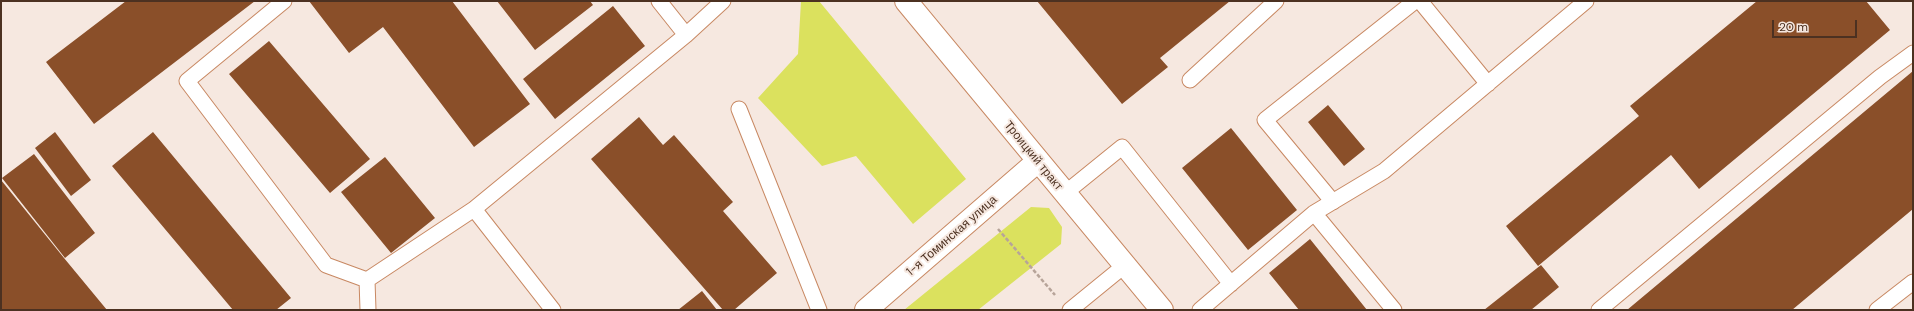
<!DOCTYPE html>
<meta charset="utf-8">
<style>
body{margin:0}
#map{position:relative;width:1914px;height:311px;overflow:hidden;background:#f6e8e0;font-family:"DM Sans",sans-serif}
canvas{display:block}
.frame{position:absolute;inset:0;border:2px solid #4c3121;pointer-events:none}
.scale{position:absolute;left:1772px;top:20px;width:85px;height:18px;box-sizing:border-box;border:2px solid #4c3121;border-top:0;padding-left:5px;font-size:12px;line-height:14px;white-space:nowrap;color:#4c3121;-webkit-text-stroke:3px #f6e8e0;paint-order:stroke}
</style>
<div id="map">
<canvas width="1914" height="311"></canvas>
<div class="frame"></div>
<div class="scale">20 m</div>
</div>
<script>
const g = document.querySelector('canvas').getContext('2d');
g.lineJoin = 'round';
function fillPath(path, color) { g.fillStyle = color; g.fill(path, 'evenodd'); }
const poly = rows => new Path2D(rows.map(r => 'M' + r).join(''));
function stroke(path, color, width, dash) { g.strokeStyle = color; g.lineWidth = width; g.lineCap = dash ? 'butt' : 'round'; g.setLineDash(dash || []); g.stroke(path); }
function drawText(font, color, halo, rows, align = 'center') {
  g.font = font + ' "DM Sans",sans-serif'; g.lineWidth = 4; g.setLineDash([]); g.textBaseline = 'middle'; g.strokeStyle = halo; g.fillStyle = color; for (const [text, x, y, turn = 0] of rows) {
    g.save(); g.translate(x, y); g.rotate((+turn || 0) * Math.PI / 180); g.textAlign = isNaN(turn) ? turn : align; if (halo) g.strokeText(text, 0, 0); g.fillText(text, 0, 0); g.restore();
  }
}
fillPath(poly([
 [801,1,819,1,966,179,913,224,856,156,822,166,758,98,798,54],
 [1031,207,1049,208,1062,227,1061,244,978,310,904,310]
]), '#dbe15e');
fillPath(poly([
 [126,1,255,1,94,124,46,62],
 [309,1,452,1,530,104,474,147,383,27,349,53],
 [497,1,590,1,593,5,535,50],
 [1037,1,1230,1,1160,58,1168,67,1122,104],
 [1757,1,1866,1,1890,30,1699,189,1671,155,1538,266,1506,226,1639,116,1630,106],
 [613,6,645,46,555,119,523,79],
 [269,41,370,159,330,193,229,74],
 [1913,71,1913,209,1792,310,1627,310],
 [1328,105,1365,149,1344,166,1308,122],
 [639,117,663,145,674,135,733,202,723,211,777,273,734,310,723,310,591,159],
 [1231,128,1297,210,1248,250,1182,168],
 [55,132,91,180,71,196,35,148],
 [153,132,291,298,276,310,233,310,112,166],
 [34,154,95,233,65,258,2,178],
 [385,157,435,218,391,253,341,192],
 [1,180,64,258,107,310,1,310],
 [1310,239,1367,310,1299,310,1269,273],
 [1541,265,1559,287,1531,310,1484,310],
 [702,291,717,310,678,310]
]), '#8a4f29');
const service = poly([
 [284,1,187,81,326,265,367,280,368,310],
 [659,1,686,35],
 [1420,1,1488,84],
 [1190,80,1276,1],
 [739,109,819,310],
 [1064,194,1122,147,1231,284],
 [1333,202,1265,120,1415,1],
 [474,209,553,310],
 [1314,213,1394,310],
 [367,280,474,209,686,35,723,1],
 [1070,310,1124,266],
 [1200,310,1314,213,1384,171,1586,1],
 [1599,310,1880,77,1913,53],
 [1877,310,1913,282]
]);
const minor = poly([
 [866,310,1038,161]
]);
const secondary = poly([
 [906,1,1162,310]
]);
stroke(service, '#c88862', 17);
stroke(minor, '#c88862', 24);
stroke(secondary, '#c88862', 24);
stroke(poly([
 [998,229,1055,295]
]), '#b7a499', 2.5, [4, 2]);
stroke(service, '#fff', 15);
stroke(minor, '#fff', 22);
stroke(secondary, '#fff', 22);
drawText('12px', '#4c3121', '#f6e8e0', [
 ["Троицкий тракт",1033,156,51],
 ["1-я Томинская улица",952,236,-41]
]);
</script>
